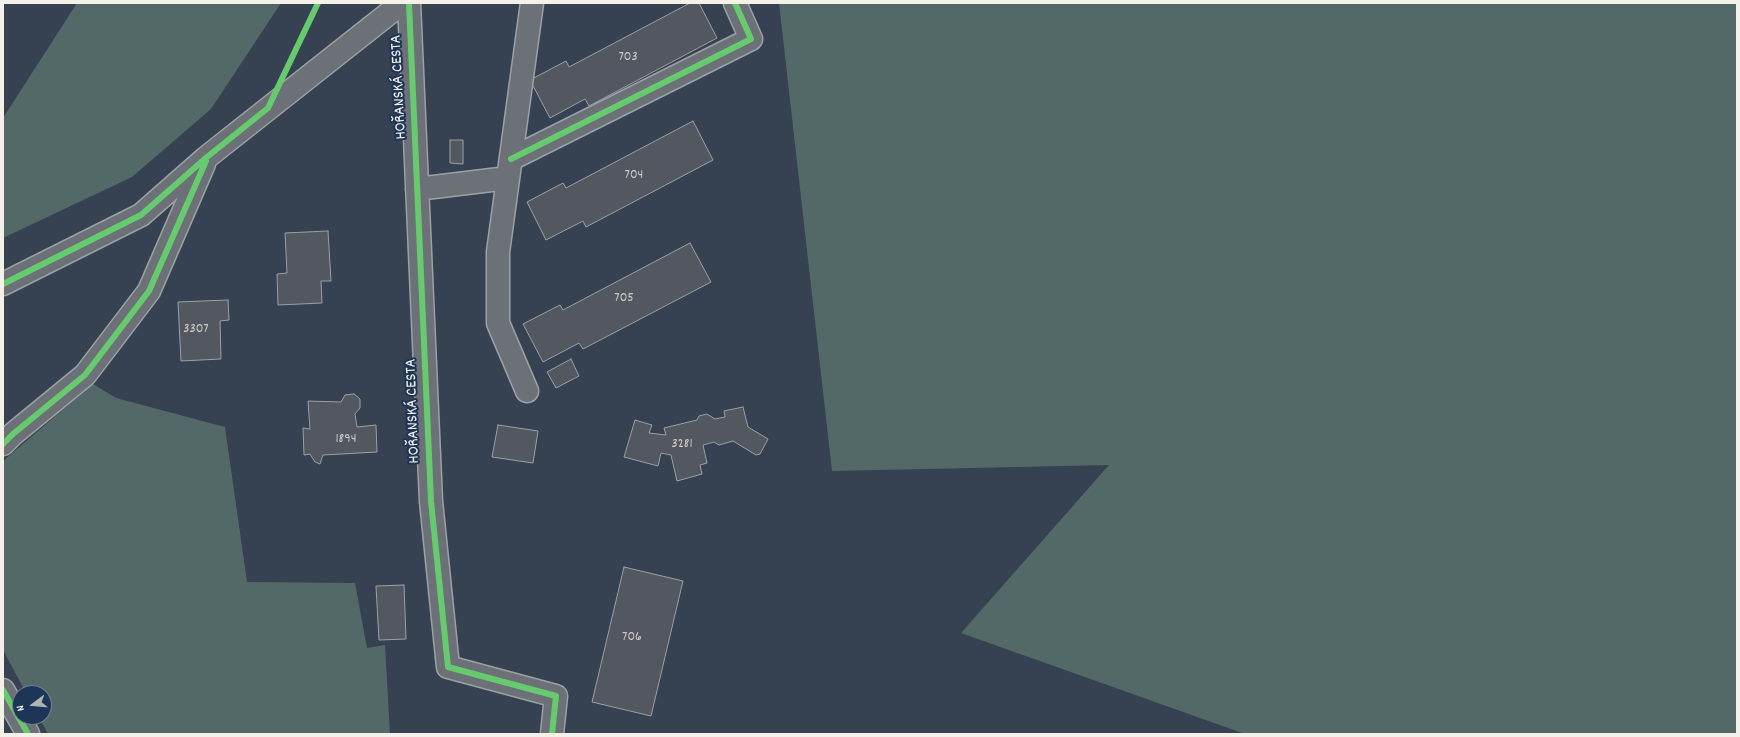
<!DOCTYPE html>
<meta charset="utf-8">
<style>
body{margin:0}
#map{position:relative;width:1740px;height:737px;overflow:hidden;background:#364151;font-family:Dekko,sans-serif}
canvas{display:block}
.frame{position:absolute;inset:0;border:4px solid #f4f1e8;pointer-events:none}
.north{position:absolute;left:12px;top:685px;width:40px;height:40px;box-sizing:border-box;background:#1d3557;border:1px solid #738091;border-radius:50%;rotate:254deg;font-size:11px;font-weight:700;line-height:16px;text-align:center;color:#f4f1e8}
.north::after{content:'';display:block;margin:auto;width:14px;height:18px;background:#b2b3b3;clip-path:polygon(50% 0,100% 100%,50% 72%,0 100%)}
</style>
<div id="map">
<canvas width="1740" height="737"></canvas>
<div class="frame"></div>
<div class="north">N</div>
</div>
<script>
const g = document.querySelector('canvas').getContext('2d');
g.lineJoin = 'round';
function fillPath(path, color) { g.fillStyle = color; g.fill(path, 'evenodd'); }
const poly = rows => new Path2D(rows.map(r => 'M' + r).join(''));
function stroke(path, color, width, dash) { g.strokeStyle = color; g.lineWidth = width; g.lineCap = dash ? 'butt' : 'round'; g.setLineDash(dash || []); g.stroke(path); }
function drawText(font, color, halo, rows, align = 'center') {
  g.font = font + ' Dekko,sans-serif'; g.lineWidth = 4; g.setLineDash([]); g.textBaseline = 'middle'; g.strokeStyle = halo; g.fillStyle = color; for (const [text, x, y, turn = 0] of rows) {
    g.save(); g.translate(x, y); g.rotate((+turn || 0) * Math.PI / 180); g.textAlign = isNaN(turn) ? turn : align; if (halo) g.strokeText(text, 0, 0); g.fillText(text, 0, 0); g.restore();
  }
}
fillPath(poly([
 [77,3,281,3,211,109,132,177,3,238,3,118],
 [779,3,1737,3,1737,734,1245,734,961,633,1109,465,832,471],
 [93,384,116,398,225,427,247,582,355,583,367,648,385,645,390,734,48,734,39,717,44,717,44,693,26,693,3,650,3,461]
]), '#526968');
const building = poly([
 [690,3,699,3,717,38,589,106,585,99,550,118,530,80,566,61,569,67,690,3],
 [693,121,713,160,586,227,583,221,546,240,527,202,563,183,566,188,693,121],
 [450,140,463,140,463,164,450,163,450,140],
 [328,231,331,281,321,281,322,303,278,305,277,274,287,273,285,233,328,231],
 [690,243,711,282,583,349,579,343,543,362,523,324,560,305,563,310,690,243],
 [228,300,229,320,220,321,221,359,181,361,178,302,228,300],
 [571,359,579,376,556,388,547,372,571,359],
 [354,394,360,399,360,408,355,414,357,427,376,425,377,452,323,455,320,464,315,462,310,454,304,455,303,428,310,429,308,401,341,402,345,395,354,394],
 [743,407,748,427,768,439,760,454,756,455,733,441,719,445,714,442,703,445,707,463,700,465,702,474,677,481,671,455,661,453,658,466,624,457,635,420,652,425,649,433,666,435,664,428,697,420,699,416,707,414,715,419,725,417,724,411,743,407],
 [498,425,538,431,533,463,492,457,498,425],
 [624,567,683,581,651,716,592,702,624,567],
 [404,585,406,639,379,640,376,586,404,585]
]);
fillPath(building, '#525760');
stroke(building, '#9ca1a6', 1);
const minor = poly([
 [409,3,431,501,448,667,556,696,552,734],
 [511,159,751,39,735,3],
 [417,189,508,178],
 [3,284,141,215,207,157,402,3],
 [527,391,498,323,498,252,532,3],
 [3,444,13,434,85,375,149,291,204,164],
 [3,690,28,734]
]);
stroke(minor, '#9ca1a6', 25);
stroke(poly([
 [292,57,318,3]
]), '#72777f', 2.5, [3, 3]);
stroke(minor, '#6c7077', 22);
stroke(poly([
 [409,3,431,501,448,667,556,696,552,734],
 [511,159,751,39,735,3],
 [3,284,141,215,207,157,268,108,318,3],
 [3,444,13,434,85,375,149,291,206,161],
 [3,690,28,734]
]), '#67ca6e', 6);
drawText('14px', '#cccac6', null, [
 ["703",628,58],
 ["704",634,176],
 ["705",624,299],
 ["3307",196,330],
 ["1894",346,440],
 ["3281",682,445],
 ["706",632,638]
]);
drawText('16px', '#f4f1e8', '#1d3557', [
 ["HOŘANSKÁ CESTA",400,87,-93],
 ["HOŘANSKÁ CESTA",414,411,-92]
]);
</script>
